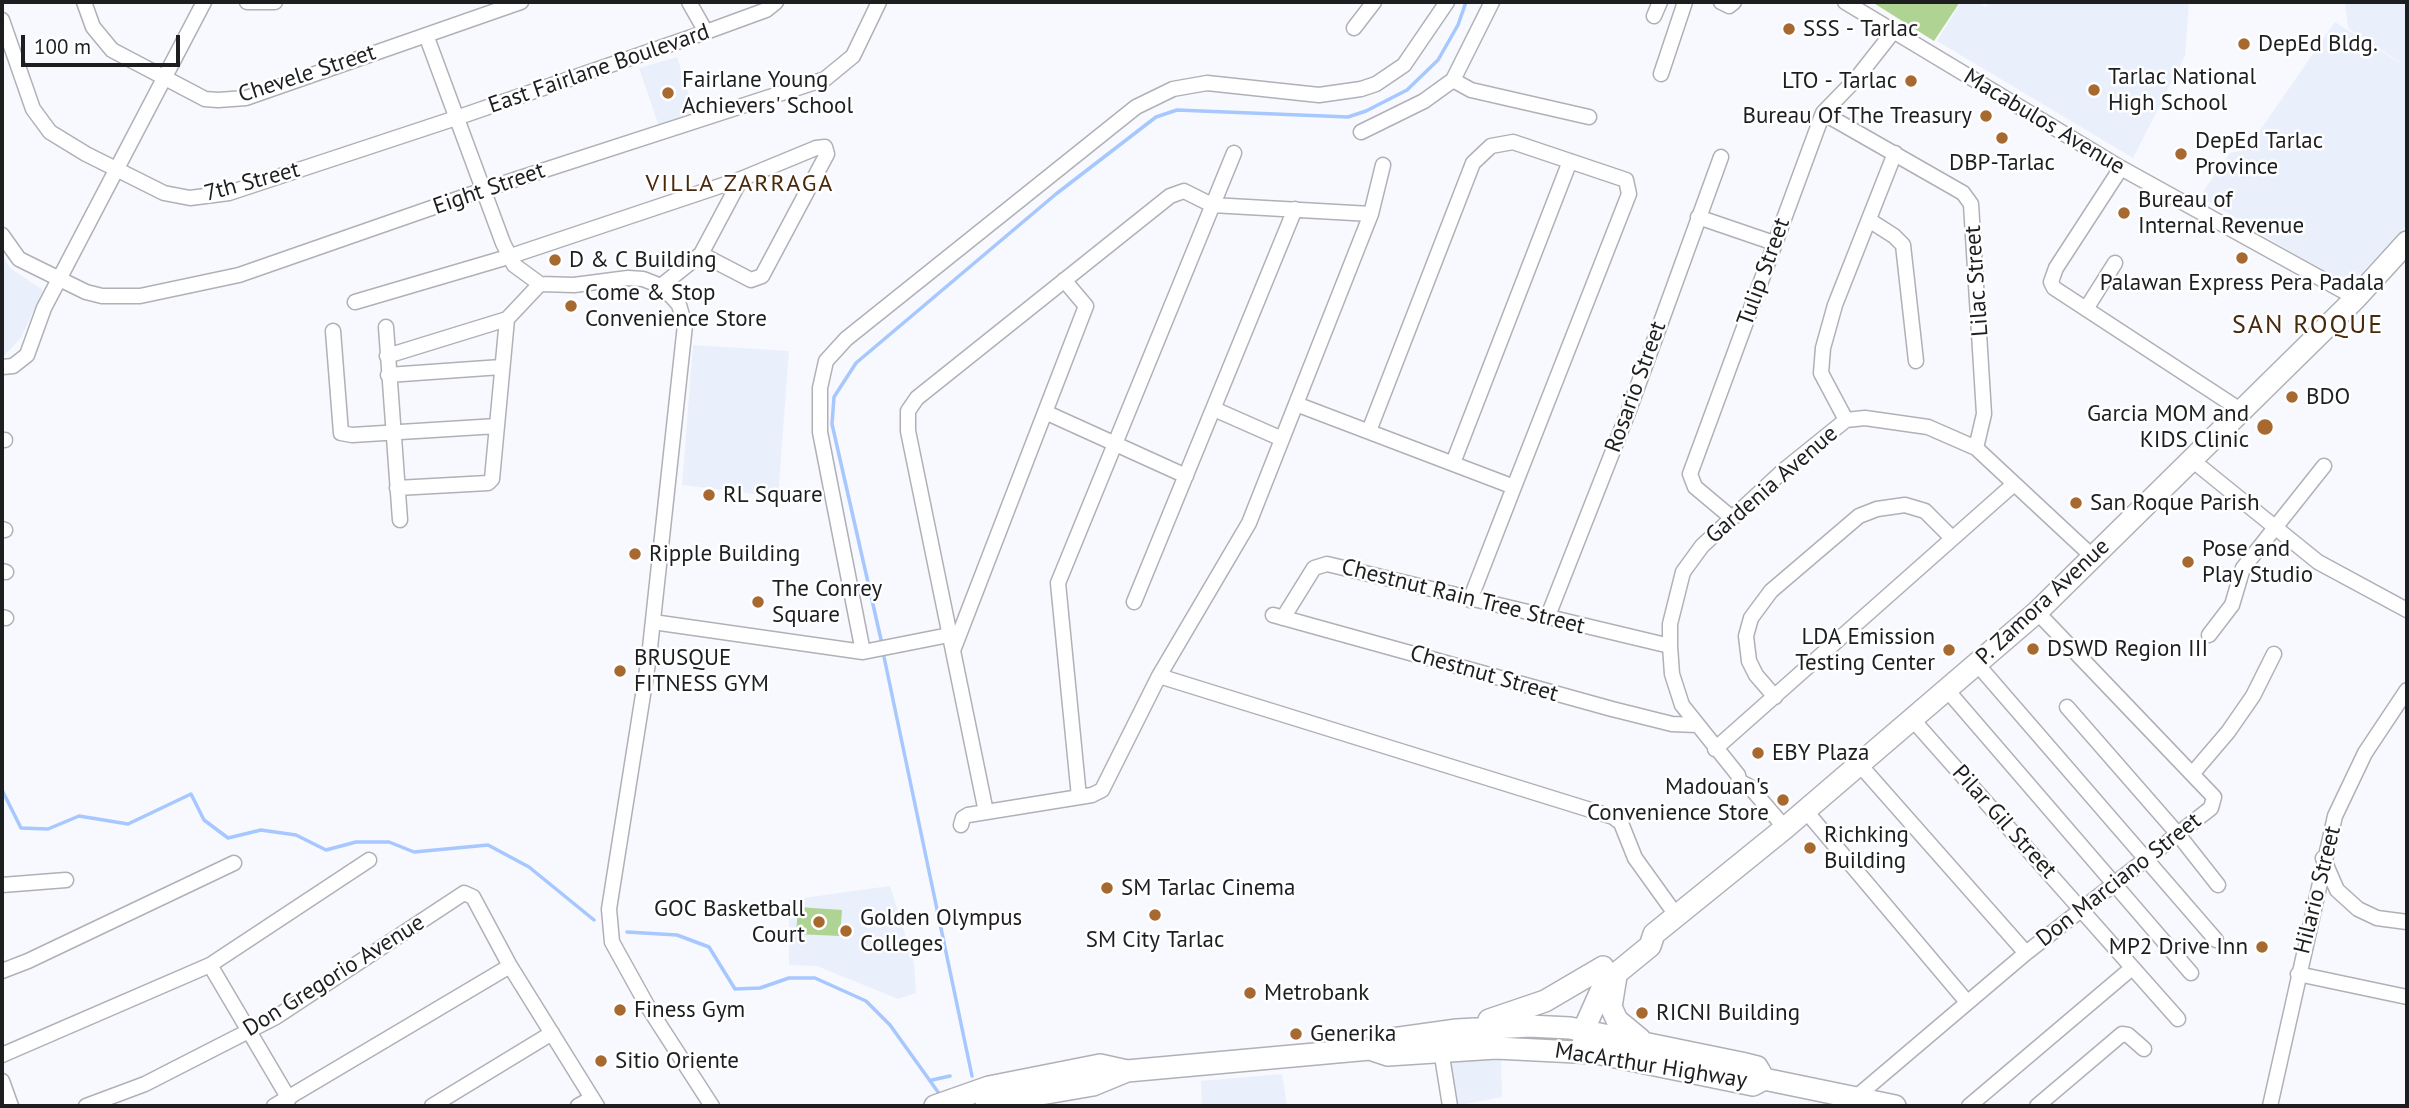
<!DOCTYPE html>
<style>
body{margin:0}
#map{position:relative;width:2409px;height:1108px;overflow:hidden;background:#f7f9fe;font-family:"PT Sans",sans-serif}
canvas{display:block}
.frame{position:absolute;inset:0;border:4px solid #1d1e20;pointer-events:none}
.scale{position:absolute;left:21px;top:35px;width:159px;height:32px;box-sizing:border-box;border:4px solid #1d1e20;border-top:0;padding-left:9px;font-size:21px;line-height:24px;white-space:nowrap;color:#1d1e20;-webkit-text-stroke:5px #fff;paint-order:stroke}
</style>
<div id="map">
<canvas width="2409" height="1108"></canvas>
<div class="frame"></div>
<div class="scale">100 m</div>
</div>
<script>
const g = document.querySelector('canvas').getContext('2d');
g.lineJoin = 'round';
function fillPath(path, color) { g.fillStyle = color; g.fill(path, 'evenodd'); }
const poly = rows => new Path2D(rows.map(r => 'M' + r).join(''));
function stroke(path, color, width, dash) { g.strokeStyle = color; g.lineWidth = width; g.lineCap = dash ? 'butt' : 'round'; g.setLineDash(dash || []); g.stroke(path); }
function drawText(font, color, halo, rows, align = 'center') {
  g.font = font + ' "PT Sans",sans-serif'; g.lineWidth = 5; g.setLineDash([]); g.textBaseline = 'middle'; g.strokeStyle = halo; g.fillStyle = color; for (const [text, x, y, turn = 0] of rows) {
    g.save(); g.translate(x, y); g.rotate((+turn || 0) * Math.PI / 180); g.textAlign = isNaN(turn) ? turn : align; if (halo) g.strokeText(text, 0, 0); g.fillText(text, 0, 0); g.restore();
  }
}
fillPath(poly([
 [1961,2,1977,2,1986,7,1989,2,2189,2,2185,56,2133,158,1937,41],
 [2345,2,2407,2,2407,225,2348,287,2200,196,2230,153,2247,149,2335,22,2392,58,2404,65,2348,28],
 [677,57,696,118,660,129,639,68],
 [2,255,10,268,43,290,21,338,2,358],
 [693,345,789,351,778,497,682,485],
 [890,886,914,963,916,993,898,999,817,966,789,965,789,900],
 [1501,1060,1502,1097,1455,1106,1446,1061],
 [1282,1074,1287,1106,1202,1106,1201,1081]
]), '#eaeffc');
fillPath(poly([
 [1872,2,1960,2,1934,41],
 [798,907,842,910,840,936,796,934]
]), '#afd393');
stroke(poly([
 [882,644,832,424,834,397,856,363,1056,194,1156,117,1177,110,1348,117,1366,111,1407,90,1438,60,1458,25,1466,2],
 [883,652,972,1076],
 [2,790,21,828,48,829,79,816,128,824,191,794,204,820,228,838,261,830,296,835,326,850,356,842,389,842,414,852,488,845,529,867,594,920],
 [627,932,677,935,709,947,735,989,760,988,789,978,815,978,866,1001,890,1025,938,1092],
 [932,1080,950,1076]
]), '#a7c7ff', 3.5);
const minor = poly([
 [84,2,93,27,112,50,205,99,218,100,246,98,521,2],
 [247,2,275,2],
 [689,2,706,32],
 [1721,2,1729,6,1734,2],
 [1845,2,2121,168,2356,298],
 [1654,16,1660,2],
 [2,20,33,109,50,132,86,154,164,193,190,198,229,193,459,117,706,32,766,10,776,2],
 [1354,28,1374,2],
 [426,35,503,243,514,265,540,284,574,285,628,278,643,279,661,286,672,297,679,305,685,325,649,657,609,909,612,942,648,1007,712,1106],
 [1661,74,1685,2],
 [1453,80,1471,90,1589,117],
 [1823,113,1963,193,1971,204,1984,414,1976,448],
 [1361,132,1424,101,1453,80,1492,2],
 [2121,168,2056,268,2051,282,2054,288,2242,411],
 [1371,214,1383,165],
 [1698,217,1774,243],
 [1869,220,1894,236,1903,245,1916,361],
 [2,235,19,259,86,292,102,296,140,296,239,275,483,190,825,79,853,56,879,2],
 [661,286,701,254,741,179],
 [355,302,508,257,741,179,816,148,825,147,827,154,762,276,751,280,701,254],
 [2086,309,2115,263],
 [386,327,400,520],
 [333,331,341,433,352,435,497,426],
 [387,356,507,319],
 [2,367,13,366,27,355,44,308,204,2],
 [388,375,501,367],
 [1296,404,1514,487,1470,600],
 [1214,409,1282,439],
 [1045,412,1186,476],
 [1846,420,1821,373,1823,348,1835,305,1895,153],
 [1369,431,1473,163,1491,146,1513,142,1626,180,1629,194,1514,487],
 [2,440,5,440],
 [2192,460,2318,562,2407,610],
 [1453,463,1570,161],
 [397,488,488,483,492,479,507,319,540,284],
 [1732,518,1695,487,1690,474,1823,113,1856,79,1893,32],
 [2,529,5,530],
 [2,571,6,572],
 [1134,602,1295,209],
 [1273,615,1612,709,1672,724,1697,725],
 [1548,616,1629,410,1721,157],
 [2,617,6,618],
 [1283,618,1314,568,1327,564,1670,646],
 [653,622,863,652,949,635],
 [2209,635,2232,605,2243,568,2324,466],
 [954,648,1086,306,1064,280],
 [863,652,820,432,820,388,826,361,846,339,1136,107,1173,89,1207,83,1319,95,1361,89,1376,84,1404,65,1447,2],
 [1977,664,2216,940],
 [1947,690,2191,973],
 [1775,697,1756,675,1749,661,1746,636,1751,618,1771,591,1859,516,1877,509,1905,505,1925,511,1952,538],
 [2067,707,2177,833,2218,885],
 [1913,720,2178,1019],
 [1715,749,2014,484],
 [1860,765,2026,953],
 [2193,773,2228,732,2253,696,2274,654],
 [1079,797,1058,583,1234,153],
 [1805,810,1967,1002],
 [986,812,908,431,908,411,917,398,1170,196,1184,191,1212,205,1371,214,1249,523,1159,676],
 [961,825,963,818,968,815,1092,795,1102,790,1159,676,1613,817,1621,823,1635,858,1676,915],
 [1785,828,1750,787,1739,781,1738,775,1682,705,1672,674,1670,646,1670,624,1683,572,1702,546,1784,470,1846,420,1865,418,1928,427,1976,448,2093,557],
 [2323,858,2337,890,2358,909,2377,918,2407,922],
 [2,885,66,880],
 [210,965,289,1099],
 [2,971,28,961,234,863],
 [2298,974,2407,997],
 [1441,1050,1450,1106],
 [2,1055,210,965,369,860],
 [2,1081,11,1106],
 [1855,1098,2026,953,2211,808,2214,797,2037,612],
 [86,1106,145,1084,276,1017,464,893,473,897,510,966,597,1106],
 [274,1106,510,966],
 [432,1106,552,1033],
 [578,1106,592,1098],
 [1969,1106,2132,968],
 [2037,1106,2122,1034,2128,1035,2144,1049],
 [2270,1106,2335,816,2365,753,2407,690]
]);
const highway = poly([
 [1616,976,1611,1007,1617,1020,1640,1039],
 [1489,1020,1545,1001,1603,967],
 [1370,1049,1385,1040,1457,1030,1529,1026,1570,1028,1741,1063,1757,1067,1764,1079],
 [1583,1052,1584,1029,1601,991,1617,973,1650,946,1654,934,1785,828,2037,612,2356,298,2407,242],
 [935,1106,989,1087,1100,1065,1127,1071,1370,1049,1388,1055,1496,1048,1596,1053,1753,1085,1764,1079,1895,1106],
 [986,1106,1017,1098,1093,1085,1127,1071]
]);
stroke(minor, '#afb1b7', 17);
stroke(highway, '#afb1b7', 24);
stroke(minor, '#fff', 14);
stroke(highway, '#fff', 21);
for (const [x, y, r, color] of [
 [1789,29,7,"#a7692f"],
 [2244,44,7,"#a7692f"],
 [1911,81,7,"#a7692f"],
 [2094,90,7,"#a7692f"],
 [668,93,7,"#a7692f"],
 [1986,116,7,"#a7692f"],
 [2002,138,7,"#a7692f"],
 [2181,154,7,"#a7692f"],
 [2124,213,7,"#a7692f"],
 [2242,258,7,"#a7692f"],
 [555,260,7,"#a7692f"],
 [571,306,7,"#a7692f"],
 [2292,397,7,"#a7692f"],
 [2265,427,9,"#a7692f"],
 [709,495,7,"#a7692f"],
 [2076,503,7,"#a7692f"],
 [635,554,7,"#a7692f"],
 [2188,562,7,"#a7692f"],
 [758,602,7,"#a7692f"],
 [2033,649,7,"#a7692f"],
 [1949,650,7,"#a7692f"],
 [620,671,7,"#a7692f"],
 [1758,753,7,"#a7692f"],
 [1783,800,7,"#a7692f"],
 [1810,848,7,"#a7692f"],
 [1107,888,7,"#a7692f"],
 [1155,915,7,"#a7692f"],
 [819,922,7,"#a7692f"],
 [846,931,7,"#a7692f"],
 [2262,947,7,"#a7692f"],
 [1250,993,7,"#a7692f"],
 [620,1010,7,"#a7692f"],
 [1642,1013,7,"#a7692f"],
 [1296,1034,7,"#a7692f"],
 [601,1061,7,"#a7692f"]
]) { const dot = new Path2D(); dot.arc(x, y, r, 0, 2 * Math.PI); g.fillStyle = color; g.fill(dot); stroke(dot, '#fff', 2.5); }
drawText('23px', '#1d1e20', '#fff', [
 ["SSS - Tarlac",1803,29],
 ["DepEd Bldg.",2258,44],
 ["Tarlac National",2108,77],
 ["High School",2108,103],
 ["Fairlane Young",682,80],
 ["Achievers' School",682,106],
 ["LTO - Tarlac",1897,81,"right"],
 ["Bureau Of The Treasury",1972,116,"right"],
 ["DepEd Tarlac",2195,141],
 ["Province",2195,167],
 ["DBP-Tarlac",2002,163,"center"],
 ["Bureau of",2138,200],
 ["Internal Revenue",2138,226],
 ["D & C Building",569,260],
 ["Palawan Express Pera Padala",2242,283,"center"],
 ["Come & Stop",585,293],
 ["Convenience Store",585,319],
 ["BDO",2306,397],
 ["Garcia MOM and",2249,414,"right"],
 ["KIDS Clinic",2249,440,"right"],
 ["RL Square",723,495],
 ["San Roque Parish",2090,503],
 ["Pose and",2202,549],
 ["Play Studio",2202,575],
 ["Ripple Building",649,554],
 ["The Conrey",772,589],
 ["Square",772,615],
 ["LDA Emission",1935,637,"right"],
 ["Testing Center",1935,663,"right"],
 ["DSWD Region III",2047,649],
 ["BRUSQUE",634,658],
 ["FITNESS GYM",634,684],
 ["EBY Plaza",1772,753],
 ["Madouan's",1769,787,"right"],
 ["Convenience Store",1769,813,"right"],
 ["Richking",1824,835],
 ["Building",1824,861],
 ["SM Tarlac Cinema",1121,888],
 ["GOC Basketball",805,909,"right"],
 ["Court",805,935,"right"],
 ["Golden Olympus",860,918],
 ["Colleges",860,944],
 ["SM City Tarlac",1155,940,"center"],
 ["MP2 Drive Inn",2248,947,"right"],
 ["Metrobank",1264,993],
 ["Finess Gym",634,1010],
 ["RICNI Building",1656,1013],
 ["Generika",1310,1034],
 ["Sitio Oriente",615,1061]
], 'left');
drawText('23px', '#1d1e20', '#fff', [
 ["East Fairlane Boulevard",599,69,-19],
 ["Chevele Street",307,74,-18],
 ["Macabulos Avenue",2044,122,31],
 ["7th Street",252,182,-15],
 ["Eight Street",489,189,-19],
 ["Tulip Street",1764,272,-70],
 ["Lilac Street",1977,281,-94],
 ["Rosario Street",1636,387,-70],
 ["Gardenia Avenue",1772,485,-41],
 ["Chestnut Rain Tree Street",1463,597,14],
 ["P. Zamora Avenue",2043,602,-43],
 ["Chestnut Street",1484,674,16],
 ["Pilar Gil Street",2004,822,48],
 ["Don Marciano Street",2119,880,-38],
 ["Hilario Street",2318,890,-76],
 ["Don Gregorio Avenue",334,976,-32],
 ["MacArthur Highway",1651,1066,9]
]);
g.letterSpacing = '2px';
drawText('24px', '#47290d', '#fff', [
 ["VILLA ZARRAGA",740,184]
]);
g.letterSpacing = '0px';
g.letterSpacing = '2px';
drawText('26px', '#47290d', '#fff', [
 ["SAN ROQUE",2308,326]
]);
g.letterSpacing = '0px';
</script>
